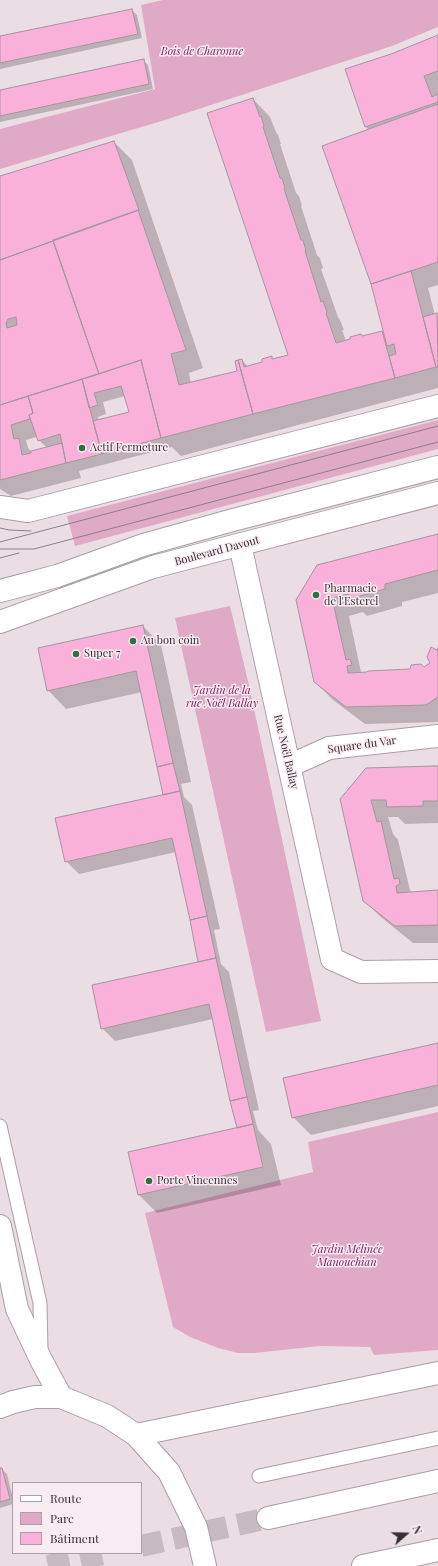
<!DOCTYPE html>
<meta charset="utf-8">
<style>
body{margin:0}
#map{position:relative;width:438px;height:1566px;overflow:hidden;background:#ebdde4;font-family:"Playfair Display",serif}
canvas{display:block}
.legend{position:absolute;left:12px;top:1482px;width:130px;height:72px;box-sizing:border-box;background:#f9ebf2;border:1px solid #aba0a5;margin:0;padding:5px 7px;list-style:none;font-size:12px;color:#352f32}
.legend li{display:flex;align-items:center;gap:8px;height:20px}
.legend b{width:20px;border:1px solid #aba0a5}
.north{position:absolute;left:386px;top:1514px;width:40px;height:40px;-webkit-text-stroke:3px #f9ebf2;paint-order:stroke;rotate:70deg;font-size:11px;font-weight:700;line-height:16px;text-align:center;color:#352f32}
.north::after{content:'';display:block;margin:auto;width:14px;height:18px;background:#352f32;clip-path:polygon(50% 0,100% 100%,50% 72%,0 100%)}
</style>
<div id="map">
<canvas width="438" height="1566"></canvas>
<ul class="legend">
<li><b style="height:5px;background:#fff"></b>Route</li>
<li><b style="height:11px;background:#e0aac7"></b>Parc</li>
<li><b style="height:11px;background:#f9b1d9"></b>Bâtiment</li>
</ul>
<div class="north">N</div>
</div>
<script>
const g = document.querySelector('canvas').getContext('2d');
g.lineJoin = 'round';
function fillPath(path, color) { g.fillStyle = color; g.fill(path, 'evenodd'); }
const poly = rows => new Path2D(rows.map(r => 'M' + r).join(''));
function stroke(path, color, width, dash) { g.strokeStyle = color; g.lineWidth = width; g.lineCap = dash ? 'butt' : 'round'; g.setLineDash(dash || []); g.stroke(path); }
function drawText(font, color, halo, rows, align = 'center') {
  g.font = font + ' "Playfair Display",serif'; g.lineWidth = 3; g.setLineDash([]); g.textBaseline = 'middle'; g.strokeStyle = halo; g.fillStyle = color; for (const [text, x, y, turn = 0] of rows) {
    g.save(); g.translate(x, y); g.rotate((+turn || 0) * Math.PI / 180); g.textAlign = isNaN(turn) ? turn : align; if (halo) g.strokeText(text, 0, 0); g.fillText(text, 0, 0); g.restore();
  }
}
fillPath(poly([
 [163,0,438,0,438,27,392,46,165,120,0,169,0,129,155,89,141,5],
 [438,420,438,449,75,546,67,516],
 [230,606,248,681,321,1021,266,1032,175,618],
 [438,1112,438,1350,374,1355,370,1347,320,1346,254,1353,238,1353,218,1348,190,1337,173,1327,145,1213,313,1172,308,1142]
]), '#e0aac7');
fillPath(poly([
 [132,10,137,15,142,38,0,69,0,37],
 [438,36,438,285,428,288,435,315,438,316,438,388,181,456,172,447,79,471,81,478,11,496,0,489,0,176,114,142,132,160,203,368,189,373,191,383,239,371,242,360,248,367,263,363,271,358,273,360,289,356,253,99,270,117,276,132,278,135,281,144,280,144,296,193,299,196,302,206,301,206,317,255,320,258,323,268,321,269,338,317,340,320,344,330,342,330,346,341,384,331,372,284,323,146,369,130,366,127,346,70,392,54],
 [125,396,130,413,99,421,98,417,106,414,103,402],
 [37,437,39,440,47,448,32,452,28,448,26,440],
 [143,60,148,65,153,89,0,122,0,91],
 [438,535,438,593,402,602,402,606,367,616,363,612,349,616,361,672,363,674,424,668,431,664,438,650,438,722,365,724,333,700,315,682,297,600],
 [143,626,161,645,191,782,181,784,184,797,192,805,220,929,214,930,221,964,229,972,259,1110,253,1111,258,1130,271,1144,281,1185,157,1213,139,1195,238,1129,213,1019,115,1041,102,1028,199,962,176,852,79,874,66,861,164,795,142,692,66,709,48,690],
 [438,767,438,823,405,824,398,817,388,817,393,834,398,840,410,890,413,894,438,891,438,943,413,943,382,918,364,901,341,799],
 [438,1044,438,1106,311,1135,293,1117],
 [0,1469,2,1469,7,1474,13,1499,13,1504,0,1508]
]), '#0003');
const building = poly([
 [132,9,138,34,0,63,0,36,132,9],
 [438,35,438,71,424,76,432,97,438,94,438,102,365,127,345,69,391,54,438,35],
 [144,59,149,84,0,116,0,90,144,59],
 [253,98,260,117,261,116,264,126,263,127,280,178,282,178,285,188,284,189,301,240,303,240,306,251,305,251,321,302,323,301,327,312,326,313,336,343,350,339,350,337,361,334,362,336,382,331,395,378,253,414,238,360,242,359,244,367,262,362,262,359,272,356,272,359,288,355,207,113,253,98],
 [438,104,438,262,371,284,322,146,438,104],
 [114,141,139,210,0,260,0,176,114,141],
 [138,210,186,350,171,354,179,385,237,371,235,361,238,360,253,414,161,438,141,360,99,374,53,240,138,210],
 [53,241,99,374,0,405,0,260,53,241],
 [16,317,17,325,7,328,6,323,8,319,16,317],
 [411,271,436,367,395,378,389,356,396,354,394,344,387,346,371,284,411,271],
 [437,313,438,367,436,367,423,317,437,313],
 [141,360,161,438,102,454,93,421,129,412,121,386,94,393,98,405,89,408,82,379,141,360],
 [82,379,102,454,66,463,60,434,38,441,29,415,33,413,28,396,82,379],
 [28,396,33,413,29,415,30,419,11,425,14,439,19,438,22,455,31,453,31,451,62,443,66,463,0,480,0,405,28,396],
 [438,534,438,570,385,584,385,589,349,599,348,594,332,598,346,660,350,659,352,665,347,666,348,673,367,672,368,671,410,669,411,665,421,664,424,667,430,663,427,657,431,647,437,650,438,648,438,697,426,705,346,707,314,682,296,600,317,565,438,534],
 [143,625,173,763,157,767,136,671,47,691,38,648,143,625],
 [173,763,180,791,163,795,157,767,173,763],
 [434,766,438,766,438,801,423,801,423,806,387,807,386,800,371,800,377,822,381,821,394,879,399,878,400,884,396,886,397,893,438,890,438,925,395,926,363,901,340,799,366,768,434,766],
 [180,791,207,916,190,920,172,838,65,862,55,818,180,791],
 [207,916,216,958,198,962,190,920,207,916],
 [216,958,247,1097,230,1101,209,1004,101,1029,92,985,216,958],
 [438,1043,438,1085,292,1118,283,1078,438,1043],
 [247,1097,253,1124,237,1128,230,1101,247,1097],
 [253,1124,263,1167,138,1195,128,1152,253,1124],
 [0,1468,2,1468,10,1499,0,1502,0,1468]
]);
fillPath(building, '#f9b1d9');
stroke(building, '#a3969d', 1);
stroke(poly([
 [141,1546,268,1518],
 [48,1566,108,1553]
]), '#c7bac0', 22, [22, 11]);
const lane = poly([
 [0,1126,40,1303,41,1350],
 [259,1476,438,1438]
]);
const street = poly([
 [0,507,28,511,438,406],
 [240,545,332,959,361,972,438,971],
 [289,766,329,748,438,736]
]);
const primary = poly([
 [0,591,57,576,143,545,233,520,438,467],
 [0,622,153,567,438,493],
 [0,1226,17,1309,41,1360,61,1397],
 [0,1407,13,1402,35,1397,61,1397,107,1416,136,1435,169,1472,196,1527,205,1566]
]);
const highway = poly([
 [136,1435,438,1373],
 [268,1518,438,1481],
 [363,1566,438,1550]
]);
stroke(lane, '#ab9ea5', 15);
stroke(street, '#ab9ea5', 24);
stroke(primary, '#ab9ea5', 24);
stroke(highway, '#ab9ea5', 24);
stroke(lane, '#fff', 13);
stroke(street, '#fff', 22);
stroke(primary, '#fff', 22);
stroke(highway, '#fff', 22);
stroke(poly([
 [0,528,9,530,31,531],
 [0,542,438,426],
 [0,549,34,549,438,442],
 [0,558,19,553]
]), '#8a8085', 1);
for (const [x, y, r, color] of [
 [82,448,4,"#2a7341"],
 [316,595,4,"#2a7341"],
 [133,641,4,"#2a7341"],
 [76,654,4,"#2a7341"],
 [149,1181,4,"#2a7341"]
]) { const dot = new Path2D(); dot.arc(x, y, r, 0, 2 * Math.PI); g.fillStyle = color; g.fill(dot); stroke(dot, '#f9ebf2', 1.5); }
drawText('italic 11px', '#811c5e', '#f9ebf2', [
 ["Bois de Charonne",202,52],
 ["Jardin de la",222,691],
 ["rue Noël Ballay",222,704],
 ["Jardin Mélinée",347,1250],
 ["Manouchian",347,1263]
]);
drawText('11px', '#352f32', '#f9ebf2', [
 ["Actif Fermeture",90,448],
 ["Pharmacie",324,589],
 ["de l'Esterel",324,602],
 ["Au bon coin",141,641],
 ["Super 7",84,654],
 ["Porte Vincennes",157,1181]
], 'left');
drawText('11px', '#352f32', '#f9ebf2', [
 ["Boulevard Davout",217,551,-15],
 ["Square du Var",362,745,-8],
 ["Rue Noël Ballay",286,752,77]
]);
</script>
